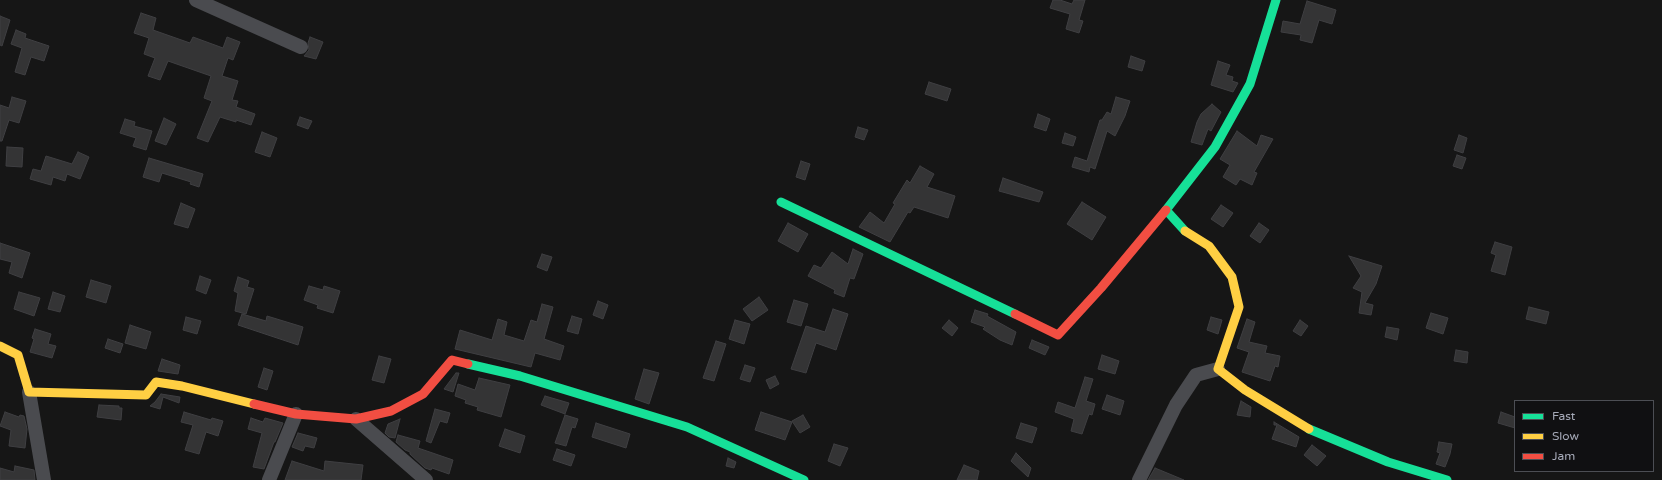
<!DOCTYPE html>
<style>
body{margin:0}
#map{position:relative;width:1662px;height:480px;overflow:hidden;background:#161616;font-family:"Varela Round",sans-serif}
canvas{display:block}
.legend{position:absolute;left:1514px;top:400px;width:140px;height:72px;box-sizing:border-box;background:#101012;border:1px solid #4c4e54;margin:0;padding:5px 7px;list-style:none;font-size:12px;color:#a6aab8}
.legend li{display:flex;align-items:center;gap:8px;height:20px}
.legend b{width:20px;border:1px solid #4c4e54}
</style>
<div id="map">
<canvas width="1662" height="480"></canvas>
<ul class="legend">
<li><b style="height:5px;background:#16e098"></b>Fast</li>
<li><b style="height:5px;background:#ffcf43"></b>Slow</li>
<li><b style="height:5px;background:#f24e42"></b>Jam</li>
</ul>
</div>
<script>
const g = document.querySelector('canvas').getContext('2d');
g.lineJoin = 'round';
function fillPath(path, color) { g.fillStyle = color; g.fill(path, 'evenodd'); }
const poly = rows => new Path2D(rows.map(r => 'M' + r).join(''));
function stroke(path, color, width, dash) { g.strokeStyle = color; g.lineWidth = width; g.lineCap = dash ? 'butt' : 'round'; g.setLineDash(dash || []); g.stroke(path); }
const building = poly([
 [1053,0,1060,0,1072,4,1074,0,1085,0,1079,20,1083,21,1079,33,1066,29,1070,14,1050,8,1053,0],
 [1307,1,1336,10,1332,24,1319,20,1312,43,1300,40,1301,35,1281,32,1283,21,1300,24,1307,1],
 [141,13,156,18,153,30,190,43,193,37,223,48,227,37,240,42,233,60,228,58,222,76,238,81,232,100,238,101,236,107,255,114,251,125,236,120,236,122,220,117,208,142,197,138,212,101,204,98,211,76,168,61,160,80,148,76,155,58,144,54,149,38,134,33,141,13],
 [0,16,10,20,2,46,0,45,0,16],
 [16,30,26,34,25,38,49,46,44,61,31,57,25,75,15,72,22,48,11,44,16,30],
 [310,37,323,42,316,59,304,56,309,50,308,43,310,37],
 [1131,56,1145,61,1142,71,1128,67,1131,56],
 [1218,61,1230,65,1226,75,1233,77,1232,81,1238,83,1233,92,1211,85,1218,61],
 [929,82,951,89,947,101,925,94,929,82],
 [12,97,26,101,19,123,9,120,2,141,0,141,0,105,9,108,12,97],
 [1116,97,1130,101,1125,116,1115,136,1107,131,1095,169,1090,167,1089,172,1072,167,1075,157,1087,161,1100,120,1102,120,1107,112,1111,114,1116,97],
 [1212,104,1221,112,1211,131,1208,129,1202,145,1191,142,1197,122,1201,114,1212,104],
 [1038,114,1050,119,1046,131,1034,127,1038,114],
 [300,117,312,121,308,129,297,125,300,117],
 [164,118,176,124,166,145,155,141,164,118],
 [125,119,135,122,134,126,152,131,146,150,133,146,136,138,120,133,125,119],
 [858,127,868,130,864,140,855,137,858,127],
 [1237,131,1257,146,1261,135,1273,139,1254,172,1257,173,1252,185,1240,179,1236,185,1223,177,1230,165,1220,159,1237,131],
 [262,132,277,138,270,157,255,152,262,132],
 [1065,133,1076,137,1073,146,1062,143,1065,133],
 [1459,135,1467,138,1463,153,1454,150,1459,135],
 [7,147,23,148,22,167,6,166,7,147],
 [78,152,89,157,80,179,67,174,65,181,53,177,51,185,30,179,33,169,41,171,46,156,72,164,78,152],
 [1457,155,1466,158,1462,169,1453,166,1457,155],
 [149,158,203,174,199,187,190,184,191,182,162,173,159,182,143,177,149,158],
 [801,161,810,164,805,180,796,177,801,161],
 [920,166,934,174,927,187,955,196,948,218,914,207,910,213,908,212,890,242,859,227,870,212,884,223,895,204,893,203,907,180,910,183,920,166],
 [1003,178,1043,192,1039,202,999,191,1003,178],
 [1082,202,1106,217,1092,240,1067,224,1082,202],
 [181,203,195,209,188,228,174,224,181,203],
 [1221,205,1233,213,1223,227,1211,219,1221,205],
 [788,223,808,234,798,252,778,241,788,223],
 [1259,223,1269,230,1260,243,1250,236,1259,223],
 [1495,242,1512,247,1505,275,1491,271,1496,255,1491,253,1495,242],
 [0,243,30,253,22,278,9,273,12,262,0,259,0,243],
 [853,249,863,254,854,279,850,278,844,297,834,293,835,290,808,276,814,265,821,268,832,252,848,264,853,249],
 [542,254,552,257,547,271,537,267,542,254],
 [1349,256,1382,266,1376,284,1365,303,1373,305,1371,315,1359,313,1362,292,1353,288,1361,276,1349,256],
 [200,276,211,280,206,294,196,290,200,276],
 [238,277,249,281,247,287,254,289,246,314,235,311,238,293,234,291,238,277],
 [91,280,111,286,106,303,86,297,91,280],
 [309,286,323,290,324,286,340,291,333,313,317,308,318,305,304,300,309,286],
 [19,292,40,298,34,316,14,309,19,292],
 [53,292,65,296,60,312,48,309,53,292],
 [759,297,768,310,752,321,743,309,759,297],
 [794,300,808,304,801,326,787,322,794,300],
 [598,301,608,305,603,319,593,315,598,301],
 [542,304,553,307,544,339,564,346,560,360,535,353,531,367,455,349,460,330,492,340,498,319,507,322,504,335,524,341,531,320,537,322,542,304],
 [1529,307,1549,312,1546,324,1526,319,1529,307],
 [833,309,848,314,836,350,816,343,806,373,791,369,806,326,825,332,833,309],
 [975,310,988,314,987,316,1016,332,1012,345,1000,340,983,329,985,327,971,322,975,310],
 [1431,313,1448,318,1443,334,1426,328,1431,313],
 [242,314,266,321,267,316,303,327,298,345,238,325,242,314],
 [572,316,582,319,578,334,567,331,572,316],
 [186,317,201,321,197,334,183,330,186,317],
 [1211,317,1222,320,1218,334,1207,330,1211,317],
 [1247,319,1255,322,1249,342,1267,346,1265,353,1280,356,1278,367,1275,366,1270,381,1242,372,1249,352,1237,348,1247,319],
 [735,320,750,324,744,344,729,339,735,320],
 [949,320,958,328,952,336,942,328,949,320],
 [1300,320,1308,326,1301,336,1293,331,1300,320],
 [130,325,151,332,146,349,125,343,130,325],
 [1387,327,1399,329,1397,340,1385,337,1387,327],
 [35,329,51,334,48,344,56,346,52,358,30,352,34,339,32,338,35,329],
 [108,339,123,344,120,353,105,348,108,339],
 [1032,340,1049,347,1045,355,1029,348,1032,340],
 [716,341,726,344,714,381,703,378,716,341],
 [1456,350,1468,352,1467,363,1454,361,1456,350],
 [1102,355,1119,361,1115,374,1098,369,1102,355],
 [379,356,391,359,384,383,372,380,379,356],
 [162,359,180,365,178,374,158,371,162,359],
 [745,365,755,368,750,382,740,379,745,365],
 [264,368,273,371,267,390,258,387,264,368],
 [644,369,659,373,649,404,635,399,644,369],
 [456,373,459,373,453,392,444,389,456,373],
 [775,376,779,384,770,389,766,380,775,376],
 [1085,377,1093,379,1086,401,1095,404,1092,415,1089,414,1082,434,1071,431,1074,419,1055,412,1058,402,1075,408,1085,377],
 [479,378,510,385,501,417,477,410,478,407,465,403,466,400,455,396,458,384,475,390,479,378],
 [161,394,180,397,179,403,163,397,160,409,150,406,155,402,161,394],
 [1107,395,1124,401,1120,415,1102,409,1107,395],
 [545,396,569,403,565,414,541,405,545,396],
 [1241,401,1251,407,1250,417,1237,415,1241,401],
 [99,405,119,406,119,408,122,408,121,420,97,417,99,405],
 [435,409,450,413,447,423,440,421,431,443,426,441,435,409],
 [5,412,19,417,20,415,24,416,27,429,25,448,9,446,11,430,0,426,5,412],
 [184,412,211,420,212,418,223,421,218,436,206,432,199,454,185,450,193,425,181,422,184,412],
 [761,412,792,422,785,440,755,430,761,412],
 [1501,412,1515,417,1515,428,1498,423,1501,412],
 [565,415,578,419,575,428,572,427,566,446,555,443,565,415],
 [803,415,810,427,800,433,792,421,803,415],
 [251,418,263,422,265,418,283,423,275,442,274,442,264,469,253,467,262,433,248,429,251,418],
 [400,419,395,438,389,437,385,433,388,424,400,419],
 [1274,422,1299,437,1296,447,1272,439,1277,425,1274,425,1274,422],
 [596,423,630,434,626,448,592,437,596,423],
 [1021,423,1037,428,1032,443,1016,438,1021,423],
 [505,429,525,436,520,453,499,446,505,429],
 [298,433,317,438,314,448,305,446,303,451,292,447,298,433],
 [398,435,420,441,418,448,453,460,449,474,432,468,431,470,425,468,410,454,410,452,405,450,396,442,398,435],
 [1439,442,1452,444,1450,454,1445,467,1436,464,1440,453,1437,452,1439,442],
 [834,444,848,448,840,466,828,461,834,444],
 [1312,445,1326,456,1317,466,1304,455,1312,445],
 [557,449,575,455,571,466,553,460,557,449],
 [1016,453,1031,468,1028,477,1011,461,1016,453],
 [728,458,736,462,734,468,726,466,728,458],
 [292,461,324,471,325,461,363,465,361,480,285,480,292,461],
 [964,465,979,471,977,480,957,480,964,465],
 [15,466,34,470,35,480,0,480,0,468,14,472,15,466],
 [1155,468,1184,480,1148,480,1155,468]
]);
fillPath(building, '#343435');
stroke(building, '#3f3f42', 1);
stroke(poly([
 [196,0,301,47],
 [29,392,44,480],
 [356,419,426,480],
 [269,480,296,414],
 [1139,480,1176,405,1196,375,1218,369]
]), '#4a4b4f', 14);
stroke(poly([
 [781,202,1015,314],
 [1185,231,1166,210,1215,147,1250,84,1276,0],
 [468,364,520,376,687,427,804,480],
 [1309,429,1388,462,1447,480]
]), '#16e098', 9);
stroke(poly([
 [1185,231,1209,246,1232,277,1239,307,1218,369,1245,390,1309,429],
 [0,346,18,355,29,392,146,395,156,382,182,386,254,404]
]), '#ffcf43', 9);
stroke(poly([
 [1015,314,1058,335,1101,288,1166,210],
 [254,404,296,414,356,419,391,411,423,394,452,360,468,364]
]), '#f24e42', 9);
</script>
